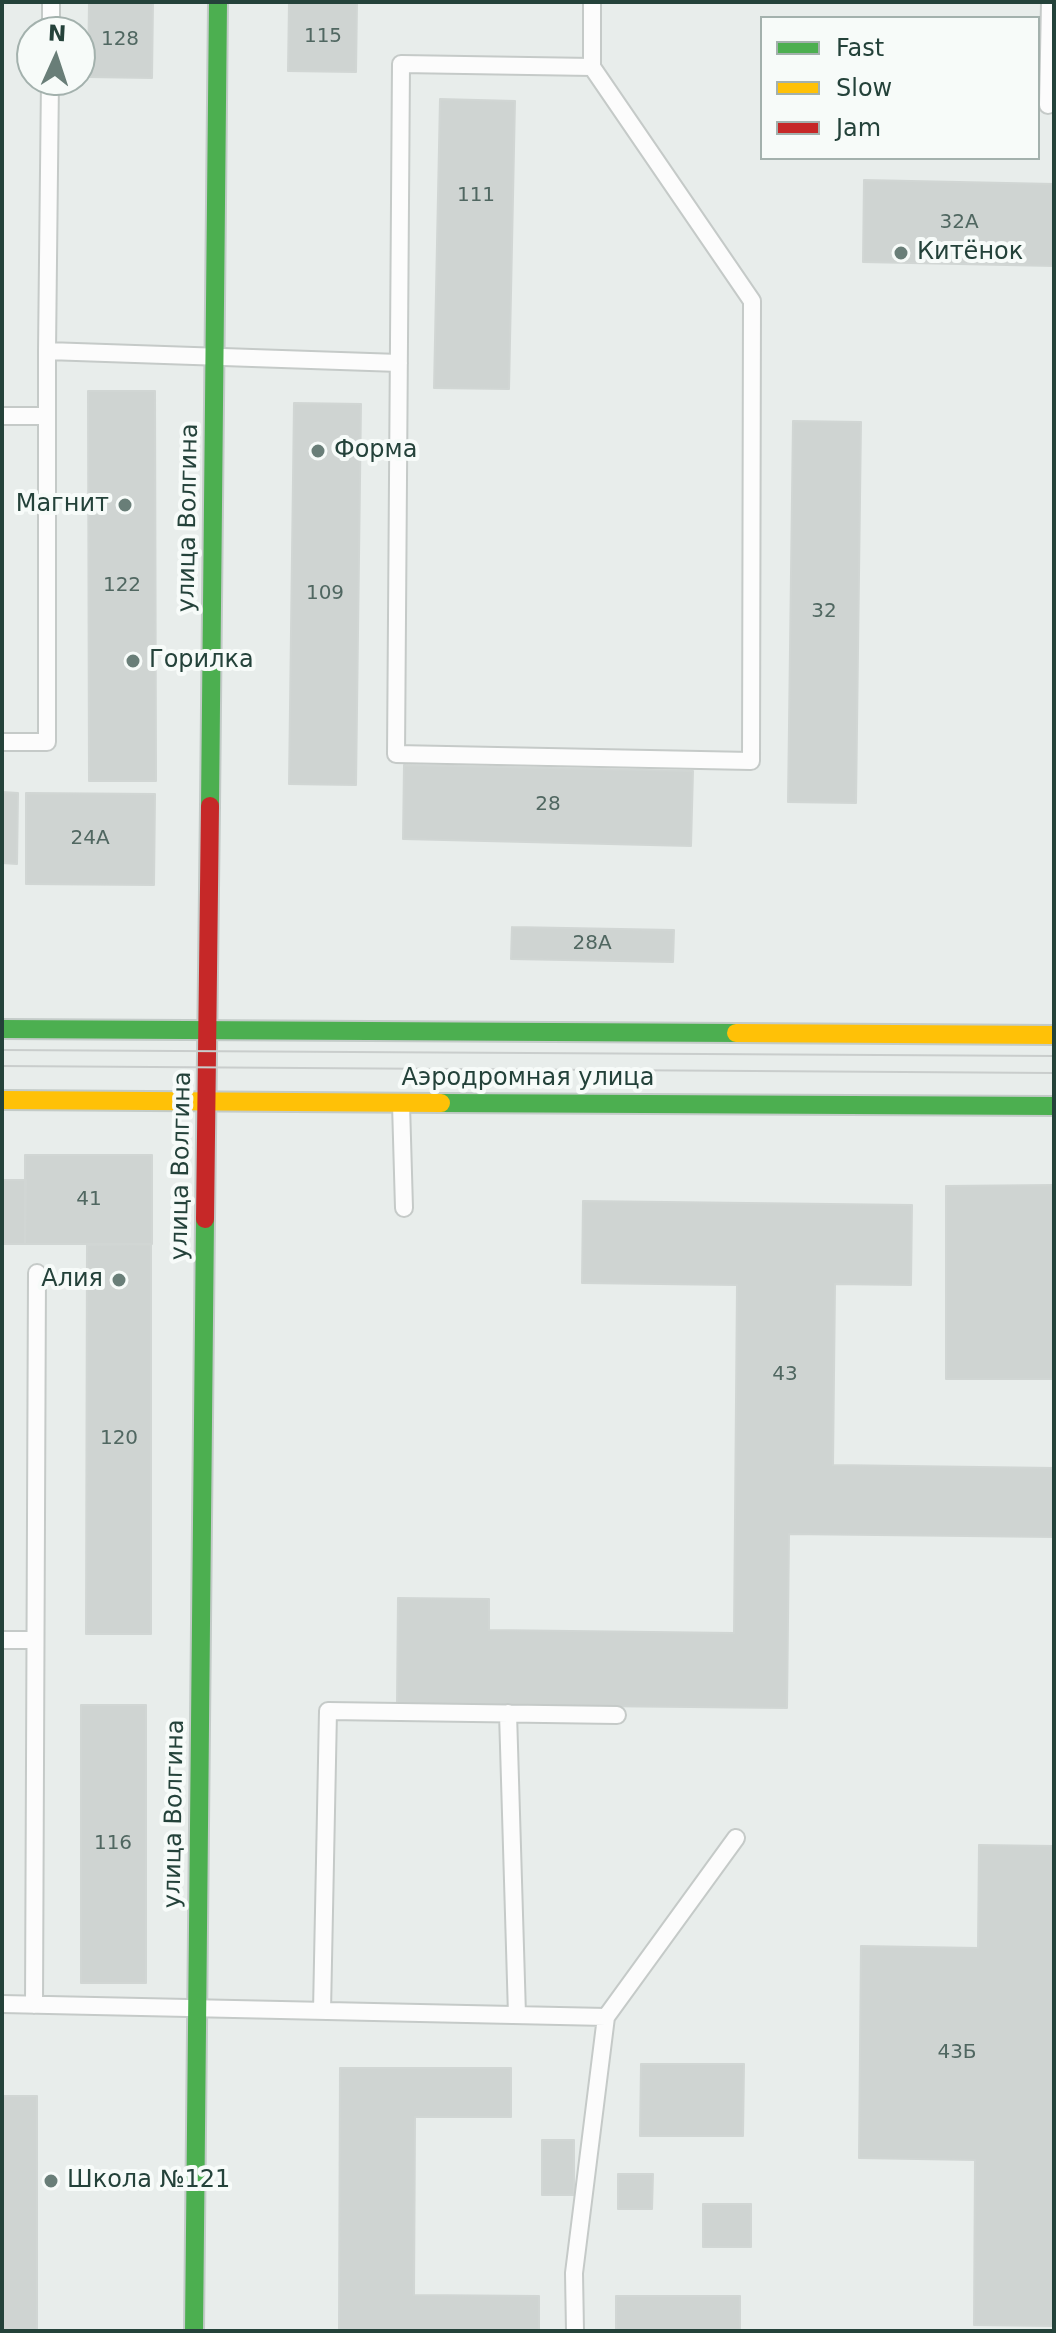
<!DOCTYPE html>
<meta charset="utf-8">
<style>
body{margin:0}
#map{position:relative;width:1056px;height:2333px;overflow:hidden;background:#e8edeb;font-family:"DejaVu Sans",sans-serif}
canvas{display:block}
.frame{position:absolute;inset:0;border:4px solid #24423a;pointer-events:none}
.legend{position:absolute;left:760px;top:16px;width:280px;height:144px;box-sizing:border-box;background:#f7fbf9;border:2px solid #a3b1ad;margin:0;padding:10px 14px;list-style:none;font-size:24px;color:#24423a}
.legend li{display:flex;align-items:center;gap:16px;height:40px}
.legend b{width:40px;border:2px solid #a3b1ad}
.north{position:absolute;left:16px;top:16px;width:80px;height:80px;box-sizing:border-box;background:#f7fbf9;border:2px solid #a3b1ad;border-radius:50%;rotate:3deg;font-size:22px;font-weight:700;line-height:32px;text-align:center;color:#24423a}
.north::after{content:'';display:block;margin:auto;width:28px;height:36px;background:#697e78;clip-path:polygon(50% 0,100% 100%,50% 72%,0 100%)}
</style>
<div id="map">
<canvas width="1056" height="2333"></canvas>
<div class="frame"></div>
<ul class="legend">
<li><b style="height:10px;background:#4caf50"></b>Fast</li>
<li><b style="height:10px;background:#ffc107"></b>Slow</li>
<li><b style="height:10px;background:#c62828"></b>Jam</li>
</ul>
<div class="north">N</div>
</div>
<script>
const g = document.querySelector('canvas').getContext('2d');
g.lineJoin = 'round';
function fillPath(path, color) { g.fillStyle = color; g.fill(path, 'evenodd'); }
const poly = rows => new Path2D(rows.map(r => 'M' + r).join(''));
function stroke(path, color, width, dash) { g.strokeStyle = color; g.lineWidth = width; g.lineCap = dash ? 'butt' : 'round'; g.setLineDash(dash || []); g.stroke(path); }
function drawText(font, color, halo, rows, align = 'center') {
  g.font = font + ' "DejaVu Sans",sans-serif'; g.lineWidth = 8; g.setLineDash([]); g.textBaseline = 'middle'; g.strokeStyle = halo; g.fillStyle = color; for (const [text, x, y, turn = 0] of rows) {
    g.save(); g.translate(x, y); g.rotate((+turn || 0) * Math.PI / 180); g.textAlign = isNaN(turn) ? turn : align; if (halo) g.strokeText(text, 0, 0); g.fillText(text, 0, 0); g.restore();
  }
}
const building = poly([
 [89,2,153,2,152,78,88,77,89,2],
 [289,2,357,2,356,72,288,71,289,2],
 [440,99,515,101,509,389,434,388,440,99],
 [864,180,1054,184,1054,266,863,262,864,180],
 [88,391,155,391,156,781,89,781,88,391],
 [294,403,361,404,356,785,289,784,294,403],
 [793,421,861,422,856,803,788,802,793,421],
 [404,765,693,771,691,846,403,839,404,765],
 [2,792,18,793,17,864,2,863,2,792],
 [26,793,155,794,154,885,26,884,26,793],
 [512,927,674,930,673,962,511,959,512,927],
 [25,1155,152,1155,152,1244,25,1244,25,1155],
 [2,1180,26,1180,25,1244,2,1244,2,1180],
 [1054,1185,1054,1379,946,1379,946,1186,1054,1185],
 [583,1201,912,1205,911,1285,835,1284,833,1465,1054,1468,1054,1537,789,1534,787,1708,397,1704,398,1598,489,1599,489,1630,734,1633,737,1285,582,1283,583,1201],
 [151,1244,151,1634,86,1634,87,1245,151,1244],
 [81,1705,146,1705,146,1983,81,1983,81,1705],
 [979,1845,1054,1846,1054,2326,974,2325,975,2160,859,2158,861,1946,978,1948,979,1845],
 [641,2064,744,2064,743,2136,640,2136,641,2064],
 [340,2068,511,2068,511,2117,415,2117,414,2295,539,2296,539,2331,339,2331,340,2068],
 [2,2096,37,2096,37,2331,2,2331,2,2096],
 [542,2140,574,2140,574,2195,542,2195,542,2140],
 [618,2174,653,2174,652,2209,618,2209,618,2174],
 [703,2204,751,2204,751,2247,703,2247,703,2204],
 [616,2296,740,2296,740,2331,616,2331,616,2296]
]);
fillPath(building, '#cfd4d2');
stroke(building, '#d1d6d4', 2);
const lane = poly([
 [51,32,51,2],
 [401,64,592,67,752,301,751,761,396,754,401,64],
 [592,67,592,2],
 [50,80,47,351,399,363],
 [1048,105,1050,2],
 [2,416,47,416],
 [2,742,47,742,47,351],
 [401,1104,404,1208],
 [2,1640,35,1640],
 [508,1713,517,2015],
 [2,2004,606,2017,736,1838],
 [34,2005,37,1273],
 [322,2011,328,1711,617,1715],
 [575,2331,574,2273,606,2017]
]);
const fast = poly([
 [210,806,218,2],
 [2,1029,736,1033],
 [441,1103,1054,1106],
 [194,2331,205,1219]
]);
const slow = poly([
 [736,1033,1054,1035],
 [2,1100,441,1103]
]);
const jam = poly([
 [205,1219,210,806]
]);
stroke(lane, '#c5cac8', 20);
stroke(fast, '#c3cbc8', 22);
stroke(slow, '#c3cbc8', 22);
stroke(jam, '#c3cbc8', 22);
stroke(lane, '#fcfcfc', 16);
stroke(fast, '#4caf50', 18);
stroke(slow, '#ffc107', 18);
stroke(jam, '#c62828', 18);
stroke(poly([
 [2,1050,1054,1056],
 [2,1066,1054,1073]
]), '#c9cdcc', 2);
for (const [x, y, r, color] of [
 [901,253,8,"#697e78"],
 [318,451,8,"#697e78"],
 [125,505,8,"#697e78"],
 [133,661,8,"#697e78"],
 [119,1280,8,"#697e78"],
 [51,2181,8,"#697e78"]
]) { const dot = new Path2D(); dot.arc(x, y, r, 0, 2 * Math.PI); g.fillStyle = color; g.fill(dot); stroke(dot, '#f7fbf9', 3); }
drawText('20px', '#506761', null, [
 ["115",323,37],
 ["128",120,40],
 ["111",476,196],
 ["32А",959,223],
 ["122",122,586],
 ["109",325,594],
 ["32",824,612],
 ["28",548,805],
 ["24А",90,839],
 ["28А",592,944],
 ["41",89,1200],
 ["43",785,1375],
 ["120",119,1439],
 ["116",113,1844],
 ["43Б",957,2053]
]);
drawText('24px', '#24423a', '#f7fbf9', [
 ["Китёнок",917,253],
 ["Форма",334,451],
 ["Магнит",109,505,"right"],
 ["Горилка",149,661],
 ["Алия",103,1280,"right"],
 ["Школа №121",67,2181]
], 'left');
drawText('24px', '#24423a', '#f7fbf9', [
 ["улица Волгина",189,518,-89],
 ["Аэродромная улица",528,1079],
 ["улица Волгина",182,1166,-89],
 ["улица Волгина",175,1814,-89]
]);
</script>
